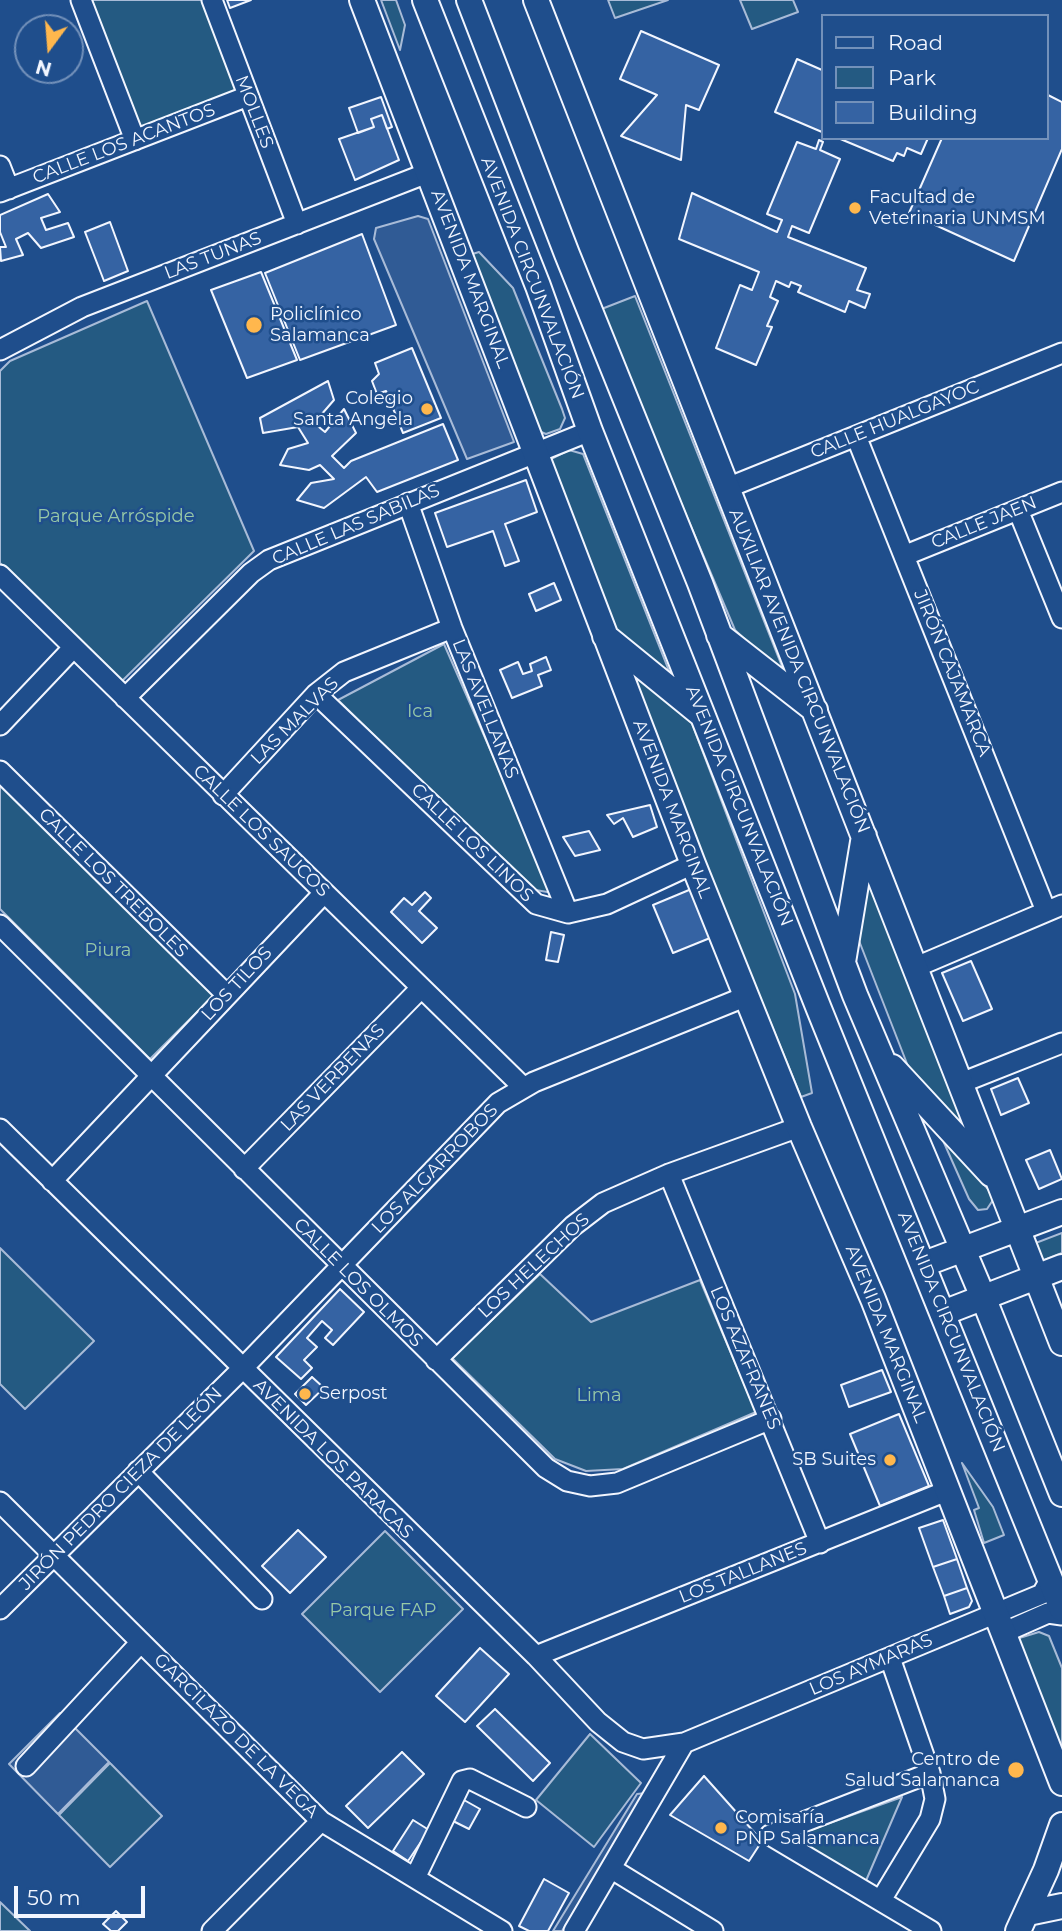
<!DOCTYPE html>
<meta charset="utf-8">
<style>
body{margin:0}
#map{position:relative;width:1062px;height:1931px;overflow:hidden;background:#1f4e8c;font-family:Montserrat,sans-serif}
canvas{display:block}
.legend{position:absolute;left:821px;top:14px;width:228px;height:126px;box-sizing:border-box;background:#1f4e8c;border:2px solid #7391ba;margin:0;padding:9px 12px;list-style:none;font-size:21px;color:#f2f6ff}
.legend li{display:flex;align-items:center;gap:14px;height:35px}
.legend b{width:35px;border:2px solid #7391ba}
.north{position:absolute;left:14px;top:14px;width:70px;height:70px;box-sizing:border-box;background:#1f4e8c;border:2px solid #7391ba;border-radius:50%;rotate:196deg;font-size:19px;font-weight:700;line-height:28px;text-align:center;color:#f2f6ff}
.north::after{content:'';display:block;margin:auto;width:24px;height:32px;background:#ffb74d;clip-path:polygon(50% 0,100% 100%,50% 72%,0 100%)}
.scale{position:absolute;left:14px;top:1886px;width:131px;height:32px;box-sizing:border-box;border:4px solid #f2f6ff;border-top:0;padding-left:9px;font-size:21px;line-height:24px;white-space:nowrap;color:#f2f6ff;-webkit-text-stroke:5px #1f4e8c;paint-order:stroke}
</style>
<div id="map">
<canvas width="1062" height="1931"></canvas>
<ul class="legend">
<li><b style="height:9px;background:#1f4e8c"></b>Road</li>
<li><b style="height:19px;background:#245a82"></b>Park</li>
<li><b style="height:19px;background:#3563a3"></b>Building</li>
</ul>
<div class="north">N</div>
<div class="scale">50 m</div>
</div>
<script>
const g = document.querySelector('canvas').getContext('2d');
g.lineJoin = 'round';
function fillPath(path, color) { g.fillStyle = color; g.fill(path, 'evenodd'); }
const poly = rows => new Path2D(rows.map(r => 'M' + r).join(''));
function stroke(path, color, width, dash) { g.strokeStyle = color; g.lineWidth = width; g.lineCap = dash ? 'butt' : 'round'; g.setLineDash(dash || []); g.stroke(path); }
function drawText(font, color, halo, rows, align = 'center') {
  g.font = font + ' Montserrat,sans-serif'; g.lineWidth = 5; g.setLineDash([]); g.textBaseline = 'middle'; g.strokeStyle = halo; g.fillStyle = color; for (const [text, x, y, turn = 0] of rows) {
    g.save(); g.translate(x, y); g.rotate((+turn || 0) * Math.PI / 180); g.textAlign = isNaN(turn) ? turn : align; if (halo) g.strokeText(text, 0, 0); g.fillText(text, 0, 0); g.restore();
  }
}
const green = poly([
 [93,0,207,0,243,94,139,132,88,2,93,0],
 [381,0,396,0,405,25,400,50,381,0],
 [608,0,668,0,615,18,608,0],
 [740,0,793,0,798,12,752,29,740,0],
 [479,252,513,288,562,409,565,418,560,429,546,434,534,429,466,256,479,252],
 [635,296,787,679,735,630,599,310,635,296],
 [147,301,254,551,119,684,0,563,0,371,10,361,147,301],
 [569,450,583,454,673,681,625,645,604,617,551,459,569,450],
 [444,644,553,893,530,889,338,700,444,644],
 [624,666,691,721,795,994,812,1093,801,1097,624,666],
 [0,778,216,993,150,1059,0,909,0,778],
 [862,864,973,1149,920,1097,856,933,862,864],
 [941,1136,995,1197,987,1209,978,1210,969,1199,941,1136],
 [1062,1233,1062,1253,1028,1266,1020,1249,1062,1233],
 [0,1248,94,1341,25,1409,0,1384,0,1248],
 [540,1274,591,1322,700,1280,756,1412,623,1469,586,1471,555,1459,452,1358,540,1274],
 [962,1463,993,1507,1004,1535,984,1543,974,1510,979,1508,962,1463],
 [385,1531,463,1609,380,1692,302,1614,385,1531],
 [1039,1632,1049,1636,1062,1668,1062,1755,1016,1639,1039,1632],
 [590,1734,641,1783,594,1847,536,1800,590,1734],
 [110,1763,162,1816,110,1867,59,1815,110,1763],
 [902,1797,865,1883,785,1839,902,1797],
 [0,1902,30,1931,0,1931,0,1902]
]);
fillPath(green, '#245a82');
stroke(green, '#a8bbd7', 2);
const parking = poly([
 [418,216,428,219,514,442,467,459,374,239,376,228,418,216],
 [60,1713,109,1762,58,1814,9,1764,60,1713],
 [646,1793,562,1931,553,1931,637,1794,646,1793]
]);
fillPath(parking, '#305b95');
stroke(parking, '#a8bbd7', 2);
const building = poly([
 [227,0,251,0,230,8,227,0],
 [641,31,719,65,699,110,686,105,681,160,621,136,657,95,620,79,641,31],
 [797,59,822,70,822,132,775,112,797,59],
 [1046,94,1062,102,1062,149,1014,261,909,213,942,138,1046,138,1046,94],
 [381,97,392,127,387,129,382,115,371,119,374,127,358,133,349,108,381,97],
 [382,115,399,160,355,180,339,139,374,127,371,119,382,115],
 [838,138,928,138,921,154,907,148,904,156,897,153,893,161,838,138],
 [819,140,823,142,820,150,840,159,809,233,792,226,788,237,866,268,857,290,870,294,865,308,849,301,845,312,798,292,801,286,791,282,789,287,776,281,770,297,778,301,767,326,772,327,756,365,716,348,740,285,752,290,759,272,679,239,692,193,777,232,782,220,767,214,797,142,816,149,819,140],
 [48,194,60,212,41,218,46,230,68,223,74,237,41,248,28,233,16,239,23,255,1,261,0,247,6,247,0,232,0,215,48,194],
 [110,222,128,271,104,281,85,232,110,222],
 [362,234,396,325,300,360,265,273,362,234],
 [261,272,297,360,247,378,211,290,261,272],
 [412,348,441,418,403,433,386,391,377,394,372,381,379,374,375,363,412,348],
 [328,381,334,400,314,423,325,432,344,409,356,433,332,456,344,468,351,461,443,424,458,460,377,492,366,477,324,508,297,500,311,483,334,479,320,465,309,470,280,465,288,449,308,443,298,427,263,433,260,418,328,381],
 [526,480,537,512,505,524,519,561,505,566,493,531,447,547,435,513,526,480],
 [554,583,561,600,536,611,529,594,554,583],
 [546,657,551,670,538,675,542,686,512,698,500,670,518,662,523,674,532,671,530,664,546,657],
 [650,805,657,827,633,837,623,818,614,824,607,815,650,805],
 [589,831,600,850,575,856,563,837,589,831],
 [689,890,696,892,715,936,673,953,653,905,689,890],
 [425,892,431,898,419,911,437,928,422,943,391,912,404,898,412,905,425,892],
 [551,932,564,935,558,962,546,960,551,932],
 [971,961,992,1009,963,1021,942,973,971,961],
 [1018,1078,1029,1103,1001,1115,991,1089,1018,1078],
 [1050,1150,1062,1179,1039,1189,1026,1160,1050,1150],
 [340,1289,364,1312,333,1345,325,1338,332,1330,322,1321,307,1338,317,1347,304,1360,312,1368,301,1379,276,1357,340,1289],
 [882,1370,891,1392,849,1407,841,1385,882,1370],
 [312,1377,324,1388,306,1405,295,1394,312,1377],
 [899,1414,929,1486,880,1506,850,1434,899,1414],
 [943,1520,957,1559,933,1567,919,1528,943,1520],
 [298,1530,326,1557,290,1593,262,1566,298,1530],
 [957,1559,967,1588,944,1596,933,1567,957,1559],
 [967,1588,972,1601,969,1607,950,1614,944,1596,967,1588],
 [480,1648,509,1674,465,1722,436,1696,480,1648],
 [495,1709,550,1763,533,1781,477,1726,495,1709],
 [402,1752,424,1774,368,1828,346,1806,402,1752],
 [704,1776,762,1841,749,1861,670,1815,704,1776],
 [464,1800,480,1809,469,1829,453,1821,464,1800],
 [413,1820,429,1830,408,1861,393,1851,413,1820],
 [544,1879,569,1893,548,1931,529,1931,519,1926,544,1879],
 [116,1911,127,1922,118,1931,111,1931,103,1924,116,1911]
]);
fillPath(building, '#3563a3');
stroke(building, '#f2f6ff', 2);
const minor = poly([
 [81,0,135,140],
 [212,0,297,224],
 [0,166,9,189],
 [0,192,248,96],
 [0,350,82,307,430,172],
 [856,436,1046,911],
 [727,488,1062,353],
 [408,503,452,628,568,913],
 [1018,510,1062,618],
 [906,555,1062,492],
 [0,575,523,1087],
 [316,694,536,904,568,913,607,904,693,864],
 [125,698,251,573,269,560,590,431],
 [0,725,73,648],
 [0,771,227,995],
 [223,795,316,694,344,672,452,628],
 [0,925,546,1468,567,1481,590,1486,617,1483,771,1419],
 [916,967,1062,905],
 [961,1083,1062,1043],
 [0,1129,536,1656,598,1722,623,1742,643,1749,684,1743,1042,1594,1050,1580],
 [244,1169,421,988],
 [669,1174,820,1543],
 [52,1181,324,893],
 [436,1360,573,1226,603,1203,669,1174,799,1127],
 [138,1471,262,1599],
 [0,1502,321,1821,502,1931],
 [0,1609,242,1369,498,1103,534,1082,747,996],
 [1005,1632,1048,1613,1062,1615],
 [536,1656,949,1490],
 [26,1766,141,1642],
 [770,1835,931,1931],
 [770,1835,930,1773],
 [612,1869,713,1931],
 [415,1878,462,1781,470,1779,526,1807],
 [881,1900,930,1819,935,1799,930,1773,890,1658],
 [212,1931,321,1821],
 [574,1931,684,1743]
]);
const major = poly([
 [362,0,693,864,799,1127,873,1299,1062,1783],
 [425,0,538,286,590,431,819,1009,1062,1609],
 [469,0,567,254,700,583,855,995,983,1297,1062,1494],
 [536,0,1062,1343],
 [719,635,815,710],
 [605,636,702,715],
 [843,962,864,836],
 [892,1067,991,1174],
 [924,1264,1062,1212],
 [943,1313,1062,1267],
 [1028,1913,1062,1906],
 [1018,1931,1046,1870,1062,1825]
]);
stroke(minor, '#f2f6ff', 23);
stroke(major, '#f2f6ff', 28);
stroke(minor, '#1f4e8c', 19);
stroke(major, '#1f4e8c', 24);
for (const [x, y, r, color] of [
 [855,208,7,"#ffb74d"],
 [254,325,9,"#ffb74d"],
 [427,409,7,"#ffb74d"],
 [305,1394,7,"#ffb74d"],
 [890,1460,7,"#ffb74d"],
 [1016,1770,9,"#ffb74d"],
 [721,1828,7,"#ffb74d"]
]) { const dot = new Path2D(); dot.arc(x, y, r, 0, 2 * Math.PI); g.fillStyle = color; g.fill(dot); stroke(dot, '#1f4e8c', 2.5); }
drawText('18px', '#f2f6ff', '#1f4e8c', [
 ["MOLLES",254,112,69],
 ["CALLE LOS ACANTOS",124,144,-21],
 ["LAS TUNAS",213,256,-21],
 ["AVENIDA CIRCUNVALACIÓN",532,278,69],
 ["AVENIDA MARGINAL",470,279,69],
 ["CALLE HUALGAYOC",895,420,-22],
 ["CALLE JAEN",984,523,-22],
 ["CALLE LAS SABILAS",356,525,-23],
 ["AUXILIAR AVENIDA CIRCUNVALACIÓN",799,671,68],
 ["JIRÓN CAJAMARCA",952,673,68],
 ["LAS AVELLANAS",485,709,68],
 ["LAS MALVAS",295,721,-45],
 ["AVENIDA CIRCUNVALACIÓN",739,806,68],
 ["AVENIDA MARGINAL",672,809,69],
 ["CALLE LOS SAUCOS",261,831,44],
 ["CALLE LOS LINOS",472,843,44],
 ["CALLE LOS TREBOLES",113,883,45],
 ["LOS TILOS",237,984,-47],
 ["LAS VERBENAS",333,1078,-46],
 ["LOS ALGARROBOS",435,1169,-46],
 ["LOS HELECHOS",534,1266,-43],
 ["CALLE LOS OLMOS",358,1283,45],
 ["AVENIDA CIRCUNVALACIÓN",951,1332,68],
 ["AVENIDA MARGINAL",886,1334,68],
 ["LOS AZAFRANES",745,1358,67],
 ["AVENIDA LOS PARACAS",333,1459,45],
 ["JIRÓN PEDRO CIEZA DE LEÓN",121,1489,-45],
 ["LOS TALLANES",743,1573,-22],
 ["LOS AYMARAS",871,1665,-23],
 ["GARCILAZO DE LA VEGA",236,1736,45]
]);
drawText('18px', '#f2f6ff', '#1f4e8c', [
 ["Facultad de",869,198],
 ["Veterinaria UNMSM",869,219],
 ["Policlínico",270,315],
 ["Salamanca",270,336],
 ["Colegio",413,399,"right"],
 ["Santa Angela",413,420,"right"],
 ["Serpost",319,1394],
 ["SB Suites",876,1460,"right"],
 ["Centro de",1000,1760,"right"],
 ["Salud Salamanca",1000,1781,"right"],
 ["Comisaría",735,1818],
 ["PNP Salamanca",735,1839]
], 'left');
drawText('18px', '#97c8a6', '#1f4e8c', [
 ["Parque Arróspide",116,517],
 ["Ica",420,712],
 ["Piura",108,951],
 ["Lima",599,1396],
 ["Parque FAP",383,1611]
]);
</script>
